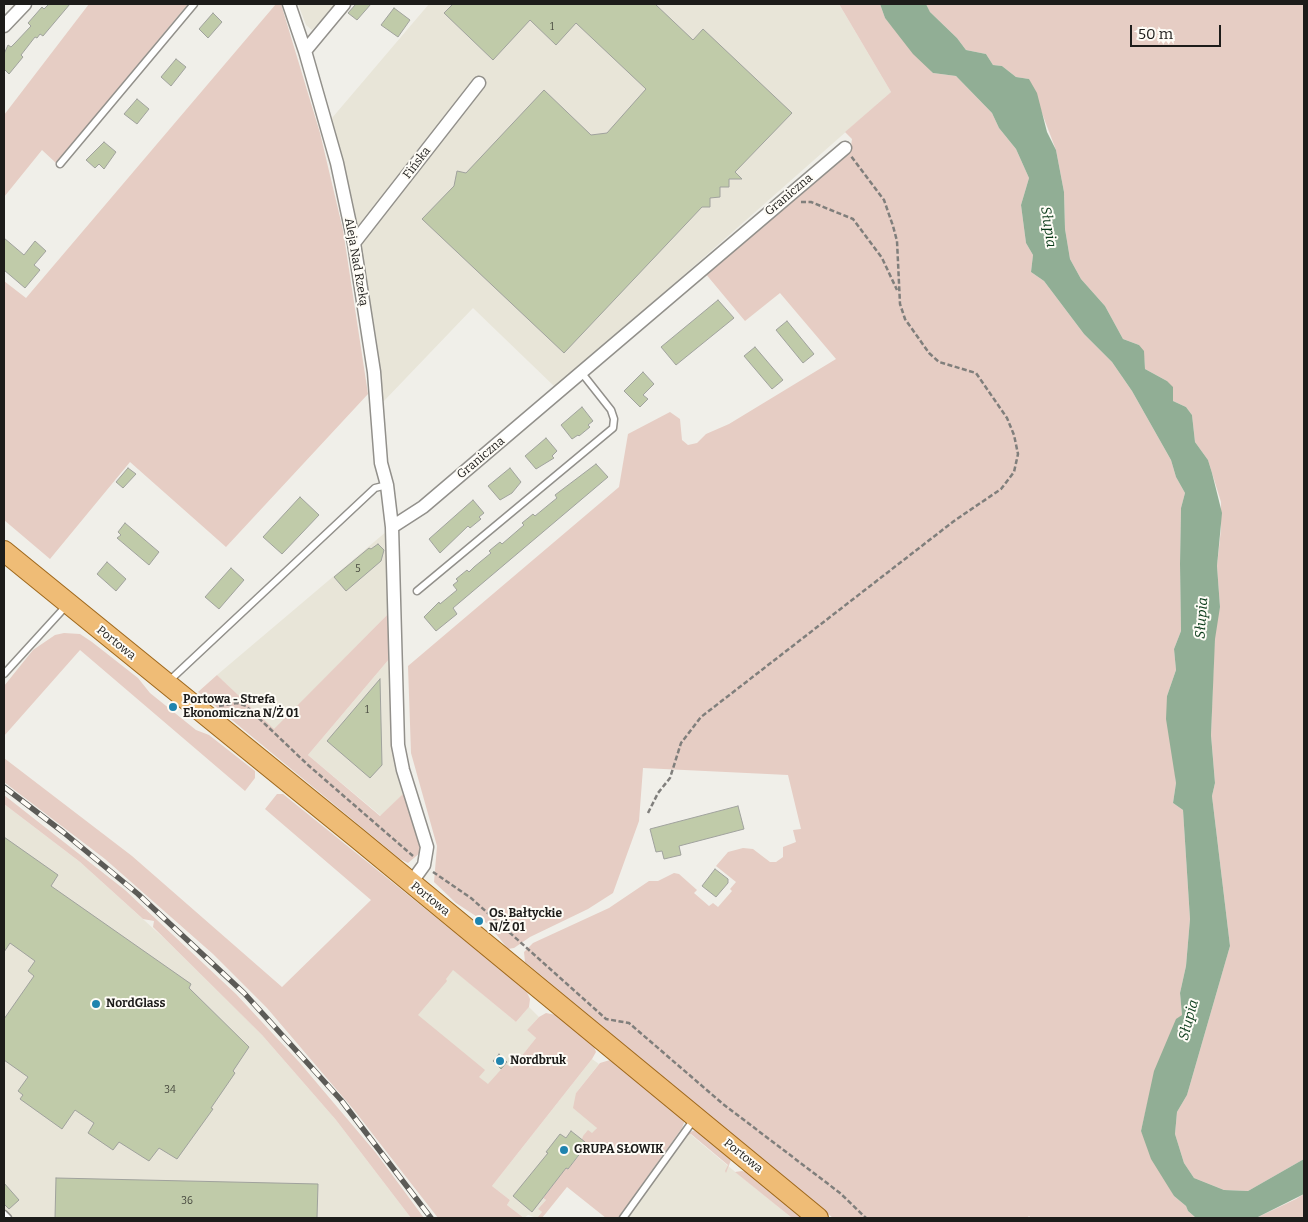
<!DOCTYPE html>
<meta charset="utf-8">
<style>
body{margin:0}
#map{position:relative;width:1308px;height:1222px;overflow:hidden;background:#f0efe9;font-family:Bitter,serif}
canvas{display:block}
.frame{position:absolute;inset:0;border:5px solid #1d1c1a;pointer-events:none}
.scale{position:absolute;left:1130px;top:25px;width:91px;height:22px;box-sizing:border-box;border:2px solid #1d1c1a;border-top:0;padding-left:6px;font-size:15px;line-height:18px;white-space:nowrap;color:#1d1c1a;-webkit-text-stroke:4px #fefcf6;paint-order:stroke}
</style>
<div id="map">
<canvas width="1308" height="1222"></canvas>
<div class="frame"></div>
<div class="scale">50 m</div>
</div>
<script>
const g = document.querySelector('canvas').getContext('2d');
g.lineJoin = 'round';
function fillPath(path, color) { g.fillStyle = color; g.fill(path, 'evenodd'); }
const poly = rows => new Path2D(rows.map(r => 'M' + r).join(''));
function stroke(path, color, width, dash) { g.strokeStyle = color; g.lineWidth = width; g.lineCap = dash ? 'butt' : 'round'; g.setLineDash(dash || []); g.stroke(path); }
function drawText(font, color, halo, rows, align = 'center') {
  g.font = font + ' Bitter,serif'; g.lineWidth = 4; g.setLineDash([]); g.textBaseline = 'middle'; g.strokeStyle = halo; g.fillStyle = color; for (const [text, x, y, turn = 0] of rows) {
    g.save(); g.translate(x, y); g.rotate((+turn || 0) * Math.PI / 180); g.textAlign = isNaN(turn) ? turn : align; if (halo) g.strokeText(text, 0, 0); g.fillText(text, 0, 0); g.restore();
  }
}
fillPath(poly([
 [298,4,338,4,312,30,306,25],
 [429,4,839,4,891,92,556,388,473,308,383,402,377,342,353,204,332,118],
 [387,531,389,613,274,730,217,675],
 [390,658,406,791,381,816,308,755],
 [4,804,80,862,166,940,262,1035,336,1120,411,1218,4,1218],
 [449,966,516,1022,529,1007,539,1017,527,1030,536,1038,491,1095,403,1022],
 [592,1059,599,1064,576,1093,597,1128,582,1151,543,1198,546,1200,538,1209,542,1212,537,1218,528,1215,524,1218,507,1205,510,1200,492,1186],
 [690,1134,733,1170,792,1218,627,1218,684,1138]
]), '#e8e5d8');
fillPath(poly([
 [89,4,188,4,56,163,42,150,4,197,4,115],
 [276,4,281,4,320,133,343,230,368,394,226,547,130,462,50,559,4,520,4,281,26,298],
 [839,4,880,4,885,18,933,73,956,76,992,113,999,128,1016,149,1029,178,1021,205,1026,243,1033,255,1031,272,1044,281,1084,334,1112,362,1132,391,1171,460,1176,477,1185,493,1181,508,1180,564,1181,631,1174,649,1176,670,1167,696,1176,783,1173,803,1183,810,1190,919,1186,966,1180,993,1182,1015,1148,1101,1141,1131,1174,1196,1186,1206,1188,1211,1196,1218,1031,1218,1029,1216,1027,1218,833,1218,525,962,524,952,533,943,609,908,649,881,658,881,674,873,679,874,697,890,694,893,709,906,713,903,718,907,732,891,730,889,736,882,716,866,728,852,743,848,753,849,770,862,776,862,783,857,783,847,796,842,793,830,801,829,788,775,643,768,639,821,613,893,588,909,530,937,514,948,508,949,488,924,456,903,434,882,437,846,411,753,408,666,619,487,628,434,670,412,680,419,682,440,688,445,697,443,706,434,729,424,836,359,780,293,745,321,705,273,845,156,851,146,852,139,845,132,891,92],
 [926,4,1304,4,1304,1159,1248,1191,1224,1190,1194,1178,1184,1163,1175,1134,1177,1112,1187,1095,1230,946,1212,796,1215,783,1211,735,1215,624,1220,607,1217,566,1221,529,1221,502,1208,460,1195,442,1192,415,1186,407,1173,401,1167,381,1145,369,1144,357,1139,345,1123,339,1105,306,1081,279,1070,259,1065,229,1064,192,1056,150,1029,79,1016,77,1002,66,993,65,986,54,966,50,957,38,930,12],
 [389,613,390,658,308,755,380,816,406,791,422,838,421,852,408,863,400,859,198,692,217,675,274,729],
 [64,633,80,634,92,642,138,678,150,693,196,730,209,735,255,771,255,778,245,791,80,650,4,736,4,686,33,650,55,635],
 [4,758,132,856,282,987,371,900,265,809,277,794,283,794,526,990,530,999,529,1007,516,1022,453,970,446,979,447,981,418,1015,485,1070,479,1077,488,1084,506,1064,512,1068,536,1038,527,1030,539,1017,546,1013,556,1015,594,1047,596,1052,592,1059,492,1186,510,1200,507,1205,524,1218,438,1218,354,1110,267,1008,213,954,105,859,4,782],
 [4,795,125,890,236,994,300,1063,376,1153,424,1218,411,1218,336,1120,262,1035,153,927,154,921,143,919,80,862,4,804],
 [610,1060,685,1120,682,1128,618,1218,606,1218,567,1187,542,1218,537,1218,542,1212,538,1209,546,1200,543,1198,566,1168,568,1169,582,1152,579,1149,583,1136,588,1130,592,1133,597,1128,573,1108,576,1093,600,1063],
 [695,1130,731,1160,726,1173,725,1171,728,1165,691,1134,686,1136,688,1133],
 [742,1171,746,1172,804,1218,792,1218,735,1172],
 [1304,1194,1304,1218,1256,1218,1296,1199]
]), '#e6cdc4');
fillPath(poly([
 [880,4,926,4,930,12,957,38,966,50,986,54,993,65,1002,66,1016,77,1029,79,1037,93,1047,132,1056,150,1064,192,1065,229,1070,259,1081,279,1105,306,1123,339,1139,345,1144,351,1145,369,1167,381,1173,387,1173,401,1186,407,1192,415,1195,442,1208,460,1212,473,1222,513,1217,566,1220,607,1215,639,1211,735,1215,783,1212,796,1230,946,1187,1095,1177,1112,1175,1134,1184,1163,1194,1178,1224,1190,1248,1191,1304,1159,1304,1194,1256,1218,1196,1218,1188,1211,1186,1206,1174,1196,1151,1159,1141,1131,1154,1071,1176,1019,1182,1015,1180,993,1186,966,1190,919,1183,810,1173,803,1176,783,1166,719,1167,696,1176,670,1174,649,1181,631,1180,564,1181,508,1185,493,1176,477,1171,460,1132,391,1112,362,1084,334,1044,281,1031,272,1033,255,1026,243,1021,205,1029,178,1016,149,999,128,992,113,956,76,933,73,913,54,885,18]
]), '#91ae95');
const building = poly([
 [49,4,70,4,43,36,40,34,37,38,35,37,21,55,23,57,9,74,4,69,4,54,8,45,11,47,15,43,31,26,28,23,42,7,44,9,49,4],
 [356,4,371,4,357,20,348,13,356,4],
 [453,4,655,4,693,40,703,29,792,113,735,172,742,179,729,179,729,187,720,187,720,197,710,198,710,207,702,207,564,353,422,219,454,186,457,171,466,173,544,90,591,135,607,133,646,89,576,23,556,45,530,20,493,60,444,13,453,4],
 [394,8,410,20,398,37,381,25,394,8],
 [213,13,222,22,208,38,199,29,213,13],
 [176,59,186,67,171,86,161,77,176,59],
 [137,99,149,109,137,124,124,114,137,99],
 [104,142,116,152,104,169,99,164,95,168,86,160,104,142],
 [4,238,24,255,35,241,46,251,34,265,40,270,25,288,4,270,4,238],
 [718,300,734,318,676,365,661,347,718,300],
 [787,321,814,354,803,363,776,330,787,321],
 [755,347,783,380,772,389,744,356,755,347],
 [643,372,654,384,643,395,648,399,640,407,624,391,643,372],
 [582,407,593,421,588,425,590,427,579,436,578,435,572,439,561,425,582,407],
 [546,438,557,451,552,456,554,458,536,469,525,456,546,438],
 [596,464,608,477,453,608,457,614,436,631,424,617,439,602,440,604,457,590,453,585,458,581,456,579,467,570,469,572,474,567,491,553,489,551,495,546,500,542,502,544,524,525,522,523,533,514,535,516,552,502,557,498,555,495,596,464],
 [128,468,136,474,123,488,116,482,128,468],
 [510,468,521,482,512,493,500,500,488,486,510,468],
 [300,497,319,515,282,554,263,537,300,497],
 [473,500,484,513,479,517,481,519,470,528,468,526,440,553,429,539,473,500],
 [125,523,159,552,149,565,117,538,121,535,118,532,125,523],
 [378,544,384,550,381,561,346,591,334,577,369,548,371,549,378,544],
 [107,562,126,579,116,591,97,574,107,562],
 [231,568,244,580,219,609,205,597,231,568],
 [380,679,382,765,370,778,327,741,380,679],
 [738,806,744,829,679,846,681,855,664,859,662,851,656,852,650,829,738,806],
 [4,837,58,875,51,886,191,984,189,988,249,1047,233,1071,235,1073,211,1108,213,1109,177,1159,159,1148,149,1161,119,1142,113,1150,88,1133,94,1123,75,1110,62,1129,20,1099,23,1095,18,1091,28,1077,4,1060,4,1019,34,976,28,971,35,961,10,943,4,952,4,837],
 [715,869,728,879,728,883,716,897,702,886,715,869],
 [499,1054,507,1062,501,1069,493,1061,499,1054],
 [571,1131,585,1142,579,1149,582,1151,568,1169,566,1168,532,1212,513,1196,548,1153,546,1152,560,1134,566,1138,571,1131],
 [56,1178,318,1184,317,1218,55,1218,56,1178],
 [4,1183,19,1200,9,1209,4,1204,4,1183]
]);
fillPath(building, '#c0cba9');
stroke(building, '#a0a29d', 1);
const service = poly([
 [60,164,194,4],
 [417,591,613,428,614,419,611,410,581,372],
 [4,674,67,605],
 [169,681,375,488,387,485],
 [4,1214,8,1218],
 [623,1218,695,1118]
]);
const minor = poly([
 [289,4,305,51,337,163,354,243,374,372,381,463,387,485,392,527,398,745,403,770,427,847,424,865,411,883],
 [4,26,25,4],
 [305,51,344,4],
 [354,243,479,83],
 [392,527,423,507,845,148]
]);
const primary = poly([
 [4,551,357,838,818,1218]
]);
stroke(service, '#92908b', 9);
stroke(minor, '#92908b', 15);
stroke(primary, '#9e671b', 22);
stroke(poly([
 [801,202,811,202,853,219,882,258,897,290],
 [219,706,237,703,246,706,308,765,413,856],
 [648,813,658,793,670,778,681,743,701,717,954,521,1001,489,1014,472,1018,454,1014,435,1007,418,976,373,939,362,929,353,905,319,900,304,897,241,893,226,884,200,851,156],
 [433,872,471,898,606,1019,629,1023,723,1104,840,1193,866,1218]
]), '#807f7c', 2.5, [5, 2.5]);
stroke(service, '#fff', 6);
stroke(minor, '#fff', 12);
stroke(primary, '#efbc76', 20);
const rail = poly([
 [4,787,63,832,138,894,244,993,341,1100,431,1218]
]);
stroke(rail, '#5c5b57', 5.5);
stroke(rail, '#fefcf6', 4, [11]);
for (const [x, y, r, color] of [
 [173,707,5,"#1f84ae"],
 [479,921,5,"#1f84ae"],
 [96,1004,5,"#1f84ae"],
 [500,1061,5,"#1f84ae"],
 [564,1150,5,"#1f84ae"]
]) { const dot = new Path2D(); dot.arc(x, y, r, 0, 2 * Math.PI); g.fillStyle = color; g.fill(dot); stroke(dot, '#fefcf6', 2); }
drawText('10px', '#46483e', null, [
 ["1",552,27],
 ["5",358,569],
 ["1",367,710],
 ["34",170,1090],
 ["36",187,1201]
]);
drawText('12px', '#1d1c1a', '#fefcf6', [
 ["Fińska",417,163,-52],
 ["Graniczna",789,195,-40],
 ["Aleja Nad Rzeką",356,262,80],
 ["Graniczna",481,458,-40],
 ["Portowa",116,643,39],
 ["Portowa",430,899,39],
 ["Portowa",743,1156,39]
]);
drawText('bold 12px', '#1d1c1a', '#fefcf6', [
 ["Portowa - Strefa",183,700],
 ["Ekonomiczna N/Ż 01",183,714],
 ["Os. Bałtyckie",489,914],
 ["N/Ż 01",489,928],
 ["NordGlass",106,1004],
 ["Nordbruk",510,1061],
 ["GRUPA SŁOWIK",574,1150]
], 'left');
drawText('italic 14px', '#073917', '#fefcf6', [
 ["Słupia",1048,227,81],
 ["Słupia",1202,618,-86],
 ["Słupia",1189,1020,-75]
]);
</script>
